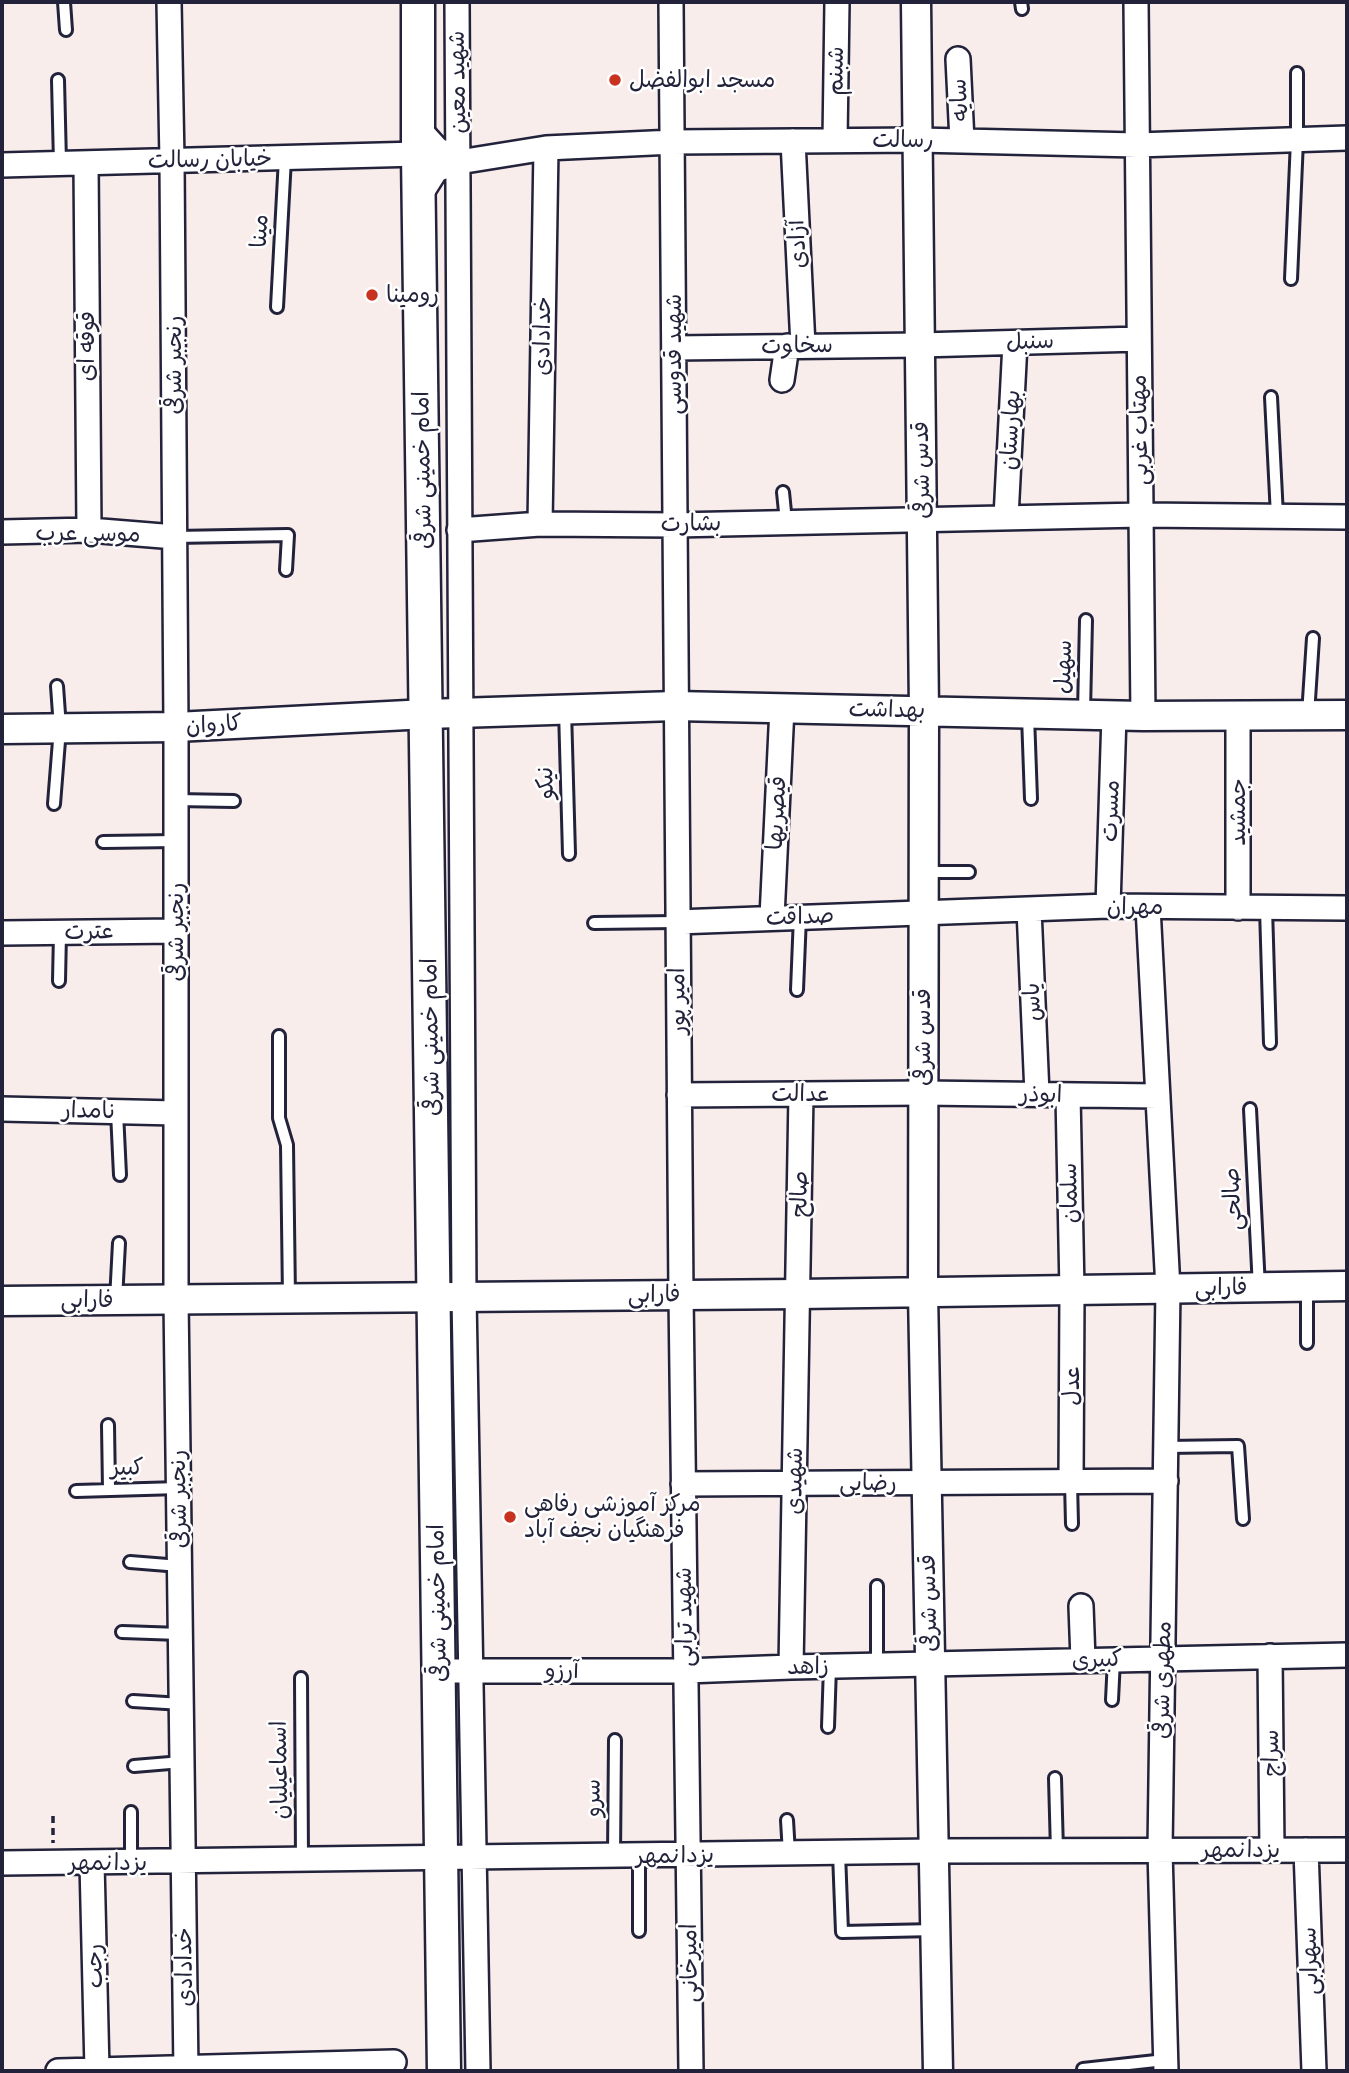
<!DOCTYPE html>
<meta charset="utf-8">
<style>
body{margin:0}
#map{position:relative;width:1349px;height:2073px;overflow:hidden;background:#f8edeb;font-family:Delius,sans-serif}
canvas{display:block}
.frame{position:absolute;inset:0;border:4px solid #22223b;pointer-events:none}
</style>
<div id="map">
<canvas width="1349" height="2073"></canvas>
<div class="frame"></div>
</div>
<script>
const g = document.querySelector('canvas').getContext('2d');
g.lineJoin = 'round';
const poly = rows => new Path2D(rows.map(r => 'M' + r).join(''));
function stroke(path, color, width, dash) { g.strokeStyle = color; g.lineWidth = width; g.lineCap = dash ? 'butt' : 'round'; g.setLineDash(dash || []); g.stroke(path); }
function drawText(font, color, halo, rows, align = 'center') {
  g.font = font + ' Delius,"Playpen Sans Arabic",sans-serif'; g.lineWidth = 5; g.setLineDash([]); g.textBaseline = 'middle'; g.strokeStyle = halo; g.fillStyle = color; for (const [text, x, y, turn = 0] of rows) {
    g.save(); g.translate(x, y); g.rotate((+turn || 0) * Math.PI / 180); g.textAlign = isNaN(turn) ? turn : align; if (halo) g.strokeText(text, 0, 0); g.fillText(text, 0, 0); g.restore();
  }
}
const service = poly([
 [64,2,66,30],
 [1021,2,1022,9],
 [58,80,60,163],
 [1291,279,1297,140,1297,73],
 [277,307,285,158],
 [1271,397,1277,516],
 [783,492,786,522],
 [175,537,288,535,286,570],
 [565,710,569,854],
 [1084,712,1086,620],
 [1308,715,1313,638],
 [1028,716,1031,799],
 [176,800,234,801],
 [54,804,60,728,57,686],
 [103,842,176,841],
 [924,872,969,872],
 [1266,908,1270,1043],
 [594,923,677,922],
 [59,981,60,933],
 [797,990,800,916],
 [279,1036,279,1118,287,1145,289,1298],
 [1250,1109,1259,1288],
 [117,1112,120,1175],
 [1307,1287,1307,1343],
 [116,1300,119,1243],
 [108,1425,109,1489],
 [1166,1447,1238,1446,1243,1519],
 [1071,1482,1072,1524],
 [76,1491,179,1488],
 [130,1562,180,1566],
 [877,1586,877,1666],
 [122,1632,180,1634],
 [301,1678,302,1861],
 [1112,1700,1114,1659],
 [133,1701,182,1704],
 [828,1727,830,1666],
 [134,1766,182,1762],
 [1055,1778,1057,1851],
 [787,1820,789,1854],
 [839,1853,842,1932,935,1930],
 [639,1856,639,1931],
 [614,1857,615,1740],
 [131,1862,131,1812],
 [1083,2069,1165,2060]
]);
const minor = poly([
 [169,2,172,161,176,727,176,1299,186,2071],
 [457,2,464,1297,478,2071],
 [671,2,681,1295,691,2071],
 [1136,2,1143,716],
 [958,59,962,141],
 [418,128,437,149,459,162],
 [835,140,837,2],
 [793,141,803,346],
 [86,163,89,530],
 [2,165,418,154],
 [419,197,436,170,459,162,546,148,673,142,918,140,1137,145,1347,138],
 [674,348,920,345,1139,339],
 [782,380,787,346],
 [1006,517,1015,343],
 [540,524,546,148],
 [459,530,540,524,675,525,1141,515,1347,517],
 [2,532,89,530,175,537],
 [1108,906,1114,715],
 [1148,907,1168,1289,1160,1850,1166,2071],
 [1238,908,1238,715],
 [1029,909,1037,1094],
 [772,917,782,708],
 [677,922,1108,906,1347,908],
 [2,933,176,931],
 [679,1095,923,1093,1158,1096],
 [1068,1095,1072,1291,1071,1482],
 [2,1109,176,1113],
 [683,1484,1166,1481],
 [1081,1606,1083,1660],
 [1270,1656,1272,1850],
 [791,1667,801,1094],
 [455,1671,686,1671,791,1667,1347,1655],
 [1306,1850,1314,2071],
 [2,1863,934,1851,1347,1850],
 [92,1863,97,2070],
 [58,2071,394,2062]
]);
const tertiary = poly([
 [916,2,924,711,923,1293,938,2071],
 [2,729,176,727,427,714,675,706,1143,716,1347,715],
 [2,1301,799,1294,1347,1286]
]);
const secondary = poly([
 [418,2,418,154,444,2071]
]);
stroke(service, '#22223b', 16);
stroke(minor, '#22223b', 28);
stroke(tertiary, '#22223b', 33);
stroke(secondary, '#22223b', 37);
stroke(poly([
 [53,1816,53,1843]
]), '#22223b', 3.5, [7, 5]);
stroke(service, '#fff', 10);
stroke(minor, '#fff', 23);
stroke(tertiary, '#fff', 28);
stroke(secondary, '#fff', 32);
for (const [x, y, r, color] of [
 [615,80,7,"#c8321e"],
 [372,295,7,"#c8321e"],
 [510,1517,7,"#c8321e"]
]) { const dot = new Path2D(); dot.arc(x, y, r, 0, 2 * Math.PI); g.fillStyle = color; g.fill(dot); stroke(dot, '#fff', 2.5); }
drawText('23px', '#22223b', '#fff', [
 ["شبنم",836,71,-89],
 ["شهید معین",458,82,-91],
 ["سایه",960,100,-93],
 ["رسالت",903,140],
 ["خیابان رسالت",210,160,-1],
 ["مینا",260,231,-87],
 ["آزادی",798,244,-93],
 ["خدادادی",543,336,-89],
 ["سنبل",1030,342,-2],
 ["قوقه ای",87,346,-90],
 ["سخاوت",797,346,-1],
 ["شهید قدوسی",674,354,-90],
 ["رنجبر شرقی",174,365,-90],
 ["بهارستان",1011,430,-87],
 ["مهتاب غربی",1140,430,-91],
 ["امام خمینی شرقی",423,470,-91],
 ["قدس شرقی",922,470,-91],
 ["بشارت",691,524,-1],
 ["موسی عرب",88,534,1],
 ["سهیل",1064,667,-89],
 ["بهداشت",887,710,1],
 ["کاروان",214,725,-3],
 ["نیکو",546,783,-92],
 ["مسرت",1111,811,-88],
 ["جمشید",1238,812,-90],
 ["قیصریها",777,813,-87],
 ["مهران",1135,907],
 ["صداقت",800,917,-2],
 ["عترت",89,932,-1],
 ["رنجبر شرقی",176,932,-90],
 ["امیر پور",678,1001,-91],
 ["یاس",1033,1002,-93],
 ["امام خمینی شرقی",431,1037,-91],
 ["قدس شرقی",923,1037,-90],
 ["عدالت",801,1094],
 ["ابوذر",1041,1095,1],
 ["نامدار",89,1111,1],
 ["سلمان",1070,1193,-91],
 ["صالح",800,1194,-89],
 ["صالحی",1233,1199,-93],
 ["فارابی",1221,1288,-1],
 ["فارابی",654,1295,-1],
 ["فارابی",87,1300],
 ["عدل",1072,1386,-90],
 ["کبیر",127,1468,-1],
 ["شهیدی",795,1481,-89],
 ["رضایی",868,1483],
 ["رنجبر شرقی",179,1499,-91],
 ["امام خمینی شرقی",438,1603,-91],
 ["قدس شرقی",929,1603,-91],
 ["شهید ترابی",685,1617,-91],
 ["کبیری",1097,1660,-2],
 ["زاهد",808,1667,-1],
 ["آرزو",562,1671],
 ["مطهری شرقی",1163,1680,-89],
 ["سراج",1271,1753,-90],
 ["اسماعیلیان",280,1770,-91],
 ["سرو",593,1798,-89],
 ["یزدانمهر",1241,1850],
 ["یزدانمهر",675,1856,-1],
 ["یزدانمهر",108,1863],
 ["سهرابی",1310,1961,-92],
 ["امیرخانی",690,1963,-91],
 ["رجب",95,1966,-91],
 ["خدادادی",185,1967,-91]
]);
drawText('23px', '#22223b', '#fff', [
 ["مسجد ابوالفضل",629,80],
 ["رومینا",386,295],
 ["مرکز آموزشی رفاهی",524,1504],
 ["فرهنگیان نجف آباد",524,1530]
], 'left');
</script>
